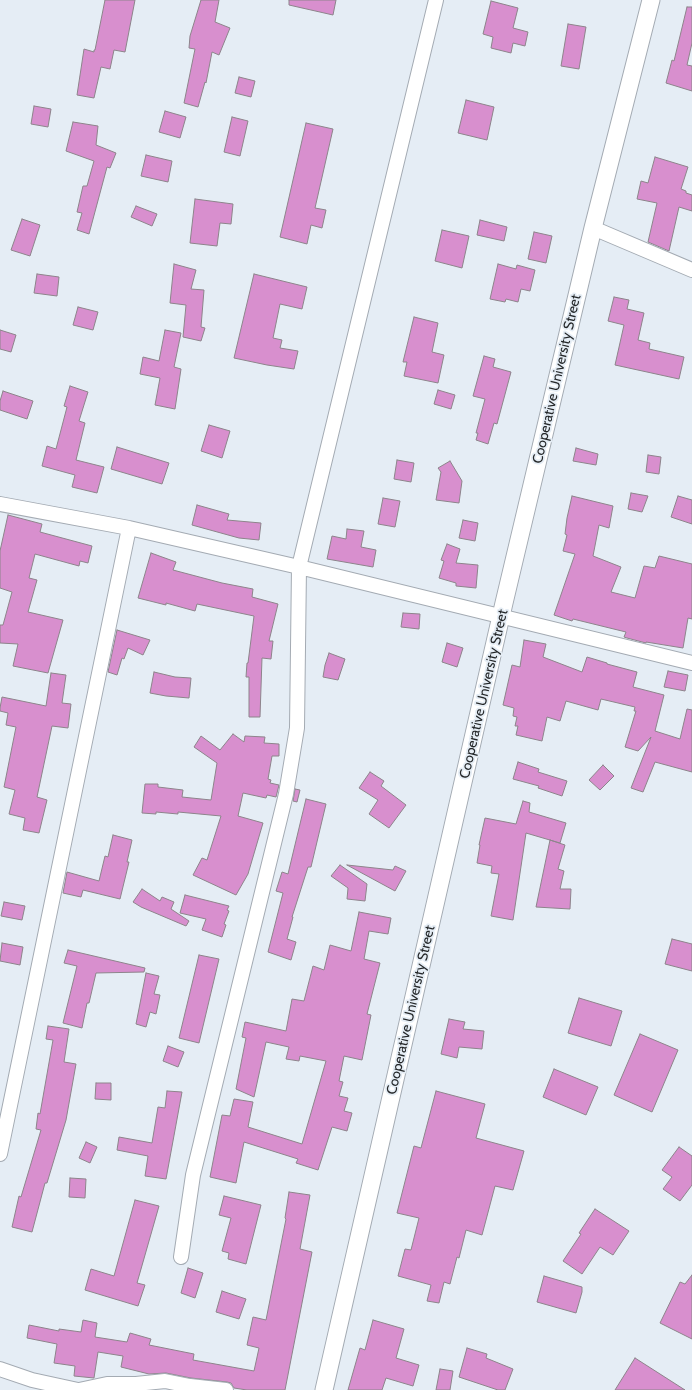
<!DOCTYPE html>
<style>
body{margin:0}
canvas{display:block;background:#e5edf5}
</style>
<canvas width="692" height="1390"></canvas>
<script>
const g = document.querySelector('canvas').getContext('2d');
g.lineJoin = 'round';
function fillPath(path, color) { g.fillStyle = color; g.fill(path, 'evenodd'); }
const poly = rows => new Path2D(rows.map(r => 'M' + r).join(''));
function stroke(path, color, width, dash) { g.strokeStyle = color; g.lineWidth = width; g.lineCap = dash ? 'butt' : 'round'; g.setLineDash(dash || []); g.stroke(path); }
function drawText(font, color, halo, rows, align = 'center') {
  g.font = font + ' Cabin,sans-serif'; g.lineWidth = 3.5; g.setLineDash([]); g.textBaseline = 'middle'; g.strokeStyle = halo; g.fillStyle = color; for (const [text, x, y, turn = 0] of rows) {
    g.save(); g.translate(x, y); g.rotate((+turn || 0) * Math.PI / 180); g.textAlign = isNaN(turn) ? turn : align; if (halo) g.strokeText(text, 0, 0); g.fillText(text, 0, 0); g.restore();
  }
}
const building = poly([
 [105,0,135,0,125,52,114,50,110,69,101,67,94,98,77,95,84,49,94,52,94,50,95,50,105,0],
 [201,0,219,0,215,22,230,28,219,55,212,52,206,83,205,82,198,107,184,103,195,49,189,48,190,36,201,0],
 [289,0,336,0,333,15,289,5,289,0],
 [491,1,518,8,513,28,528,32,525,46,513,43,511,53,491,48,493,37,483,34,491,1],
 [687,7,692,7,692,43,687,65,692,66,692,91,666,83,672,60,674,61,687,7],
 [568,24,586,27,579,69,561,66,568,24],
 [239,77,255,81,251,97,235,93,239,77],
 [466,100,494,107,487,140,458,133,466,100],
 [34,106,51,109,48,127,31,124,34,106],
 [165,111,186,117,180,138,159,132,165,111],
 [232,117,248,121,240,156,224,152,232,117],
 [73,122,98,126,96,145,116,153,110,168,107,167,89,234,77,230,82,213,77,212,83,186,87,186,94,161,66,151,73,122],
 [306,123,333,129,315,208,326,210,322,228,311,225,307,244,280,237,306,123],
 [146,155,172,161,168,182,141,176,146,155],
 [655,157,688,167,681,189,686,191,686,193,692,195,692,211,679,207,669,251,648,242,657,203,637,199,641,181,648,183,655,157],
 [195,199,233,204,231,224,220,223,217,246,190,243,195,199],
 [136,206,157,214,152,226,131,217,136,206],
 [22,219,40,225,30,256,11,250,22,219],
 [480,220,507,227,504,241,477,235,480,220],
 [442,230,469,236,462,268,435,261,442,230],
 [534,232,552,236,546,263,528,259,534,232],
 [174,264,196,270,191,289,204,290,201,327,205,328,201,341,183,337,186,305,170,303,174,264],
 [498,264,516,269,517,265,535,270,530,291,521,289,518,302,506,299,505,302,490,299,498,264],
 [37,274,59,277,57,296,34,293,37,274],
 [254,274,307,287,302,309,280,304,273,338,282,340,280,348,298,351,294,369,267,365,234,358,254,274],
 [614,297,629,300,627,309,644,313,638,340,650,343,649,349,684,357,679,379,615,365,624,325,608,321,614,297],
 [78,307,98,312,93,330,73,325,78,307],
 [414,317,438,323,432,352,444,355,438,383,404,376,407,362,403,362,414,317],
 [0,330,16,335,11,352,0,349,0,330],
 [165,330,181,333,174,367,181,369,175,409,155,405,160,378,140,374,143,357,159,361,165,330],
 [484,356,495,359,493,367,511,372,497,424,494,423,488,444,476,440,478,433,476,433,485,399,473,396,484,356],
 [70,386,88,392,79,421,85,423,76,460,104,467,97,493,72,487,75,475,42,466,47,446,56,449,67,407,64,406,70,386],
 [438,390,455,395,451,409,434,404,438,390],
 [3,391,33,401,27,419,0,410,0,401,3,391],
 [209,425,230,431,222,458,201,451,209,425],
 [117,447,169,463,162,484,111,469,117,447],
 [576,448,598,454,596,465,573,461,576,448],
 [648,455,661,457,659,474,646,472,648,455],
 [397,460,414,463,411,482,394,479,397,460],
 [450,461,462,481,459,503,436,500,441,472,438,468,450,461],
 [631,493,648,496,642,512,628,509,631,493],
 [572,496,613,506,609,528,599,525,593,556,621,567,611,592,635,598,644,566,655,568,659,556,692,564,692,619,688,618,683,648,646,642,646,643,627,638,624,637,626,632,573,619,572,621,554,615,575,554,563,551,567,535,565,534,567,518,572,496],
 [678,496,692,500,692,524,671,517,678,496],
 [383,498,400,501,395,527,378,524,383,498],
 [197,505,229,514,227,520,261,523,259,540,239,538,192,525,197,505],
 [8,515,42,524,40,532,92,546,88,563,80,561,79,566,35,554,29,578,37,580,28,612,63,620,48,673,13,666,18,644,0,643,0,625,3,625,12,592,0,588,0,551,8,515],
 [463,520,478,523,475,541,459,538,463,520],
 [347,529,364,531,361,547,376,550,373,567,327,559,332,536,346,539,347,529],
 [447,544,460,549,456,563,478,565,476,588,456,586,456,583,439,578,444,561,441,560,447,544],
 [151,553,176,562,173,570,222,583,253,589,252,597,278,604,269,641,273,641,271,659,262,658,260,717,249,717,249,677,246,677,247,663,248,663,254,616,197,604,195,611,166,603,166,605,138,598,151,553],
 [403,613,420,614,419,629,401,627,403,613],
 [117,630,150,640,143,655,128,648,124,659,122,658,117,675,108,672,117,630],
 [524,640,546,644,543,657,582,672,587,657,607,663,607,664,637,672,633,687,664,695,655,731,680,739,687,709,692,710,692,772,655,762,643,792,631,788,651,737,638,751,625,747,636,711,634,711,635,707,601,699,598,710,566,701,560,721,547,717,542,741,516,735,518,726,515,726,517,717,513,716,514,708,503,705,512,665,520,667,524,640],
 [447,643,463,648,457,667,442,662,447,643],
 [329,653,345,659,338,680,323,677,325,665,329,653],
 [668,671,688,675,685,691,664,687,668,671],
 [154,672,175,677,191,678,189,698,166,696,150,693,154,672],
 [51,673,66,675,62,703,71,704,68,728,52,726,37,797,47,800,39,833,23,830,25,818,9,814,15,790,4,787,16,727,6,725,8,713,0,711,0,708,2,697,46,706,51,673],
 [233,734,244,742,245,736,265,737,264,743,279,744,279,756,272,756,268,779,271,780,270,783,279,785,276,797,267,795,266,798,243,793,238,816,263,823,248,874,236,895,193,875,202,858,207,860,221,816,178,812,178,814,156,812,156,814,142,813,145,784,158,784,158,787,183,790,182,797,211,800,217,763,194,747,201,736,220,750,233,734],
 [518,762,539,769,538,772,567,781,562,796,538,788,539,786,513,779,518,762],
 [603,765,614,776,600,790,589,780,603,765],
 [370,772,384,781,381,786,406,805,389,828,369,814,378,800,359,788,370,772],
 [295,789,300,790,297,802,293,801,295,789],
 [306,799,326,804,311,867,308,867,292,917,293,917,287,939,296,942,291,960,268,952,283,893,276,891,282,872,288,874,306,799],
 [523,801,530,803,529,812,566,823,560,843,526,833,513,920,491,916,499,874,491,873,492,866,477,863,480,845,479,845,485,818,516,824,523,801],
 [113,835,132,840,127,862,129,862,120,899,83,890,81,897,63,893,67,872,99,881,105,856,108,857,113,835],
 [550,840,565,845,558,869,564,871,560,889,571,889,570,909,536,907,550,840],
 [340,865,367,884,365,901,347,899,348,888,331,876,340,865],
 [347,865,393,870,395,866,406,871,395,891,347,865],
 [142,889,160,901,162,897,174,902,171,909,189,921,186,926,141,907,133,902,142,889],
 [185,895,229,906,227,910,229,911,224,924,226,925,222,937,202,930,206,919,180,913,185,895],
 [4,902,25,906,22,920,1,916,4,902],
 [359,912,391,918,388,934,369,931,364,959,380,963,367,1014,371,1015,362,1060,344,1056,339,1081,343,1082,339,1096,348,1098,344,1111,352,1113,347,1131,332,1127,318,1170,296,1163,298,1159,244,1142,236,1183,210,1177,222,1115,230,1116,234,1099,253,1102,248,1127,302,1144,326,1061,300,1056,299,1061,286,1059,289,1047,266,1042,254,1097,236,1089,246,1038,242,1037,245,1022,286,1031,292,999,304,1001,313,966,324,970,330,945,351,951,359,912],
 [672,939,692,944,692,971,665,964,672,939],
 [2,943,23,947,20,965,0,961,2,943],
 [68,950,145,968,144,972,96,973,89,1003,87,1003,82,1028,63,1023,77,966,64,963,68,950],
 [199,955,219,959,199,1043,179,1038,199,955],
 [146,973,159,976,154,994,160,995,156,1014,150,1012,146,1027,136,1024,146,973],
 [579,998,622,1011,611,1046,568,1033,579,998],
 [449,1019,465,1022,463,1029,484,1031,482,1049,459,1047,457,1058,441,1054,449,1019],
 [48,1026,69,1029,64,1062,76,1064,66,1120,47,1183,45,1183,32,1232,12,1227,19,1196,21,1197,41,1130,36,1129,38,1113,40,1114,53,1040,46,1039,48,1026],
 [640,1034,678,1050,652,1112,614,1095,640,1034],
 [168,1046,184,1052,178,1067,163,1061,168,1046],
 [554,1069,598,1087,586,1115,543,1097,554,1069],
 [96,1083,111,1083,111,1100,95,1099,96,1083],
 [167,1091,182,1092,166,1179,145,1176,148,1156,117,1150,119,1137,152,1143,158,1107,165,1108,167,1091],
 [436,1091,485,1104,476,1138,524,1151,513,1190,495,1186,482,1235,466,1230,459,1258,457,1257,450,1284,444,1282,439,1303,427,1301,431,1285,398,1276,405,1249,411,1250,419,1218,397,1213,414,1146,421,1148,436,1091],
 [86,1142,97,1147,90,1163,79,1158,86,1142],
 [679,1147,692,1156,692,1185,680,1201,663,1189,672,1177,662,1170,679,1147],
 [70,1178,86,1179,85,1198,69,1197,70,1178],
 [289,1192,310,1195,300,1249,312,1252,285,1390,247,1390,234,1388,231,1383,227,1382,191,1378,166,1373,149,1374,121,1367,123,1356,98,1352,94,1378,74,1376,75,1366,54,1363,57,1344,27,1338,29,1325,59,1331,59,1329,81,1332,83,1320,97,1323,95,1337,127,1342,130,1333,151,1339,149,1345,194,1354,193,1360,254,1371,259,1348,247,1345,253,1317,266,1320,286,1219,285,1218,289,1192],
 [224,1196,261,1205,246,1264,228,1259,229,1253,222,1251,231,1218,219,1215,224,1196],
 [135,1200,159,1206,137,1283,145,1285,138,1306,85,1290,91,1269,114,1276,135,1200],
 [595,1209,629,1231,613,1255,600,1247,582,1274,563,1261,581,1234,579,1233,595,1209],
 [188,1268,203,1273,195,1298,181,1293,188,1268],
 [692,1275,692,1339,660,1323,680,1282,685,1284,692,1275],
 [544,1276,582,1287,582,1292,576,1313,537,1302,544,1276],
 [222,1291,246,1299,239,1319,216,1312,222,1291],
 [373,1320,404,1329,396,1358,419,1365,413,1386,386,1378,382,1390,348,1390,360,1348,365,1350,373,1320],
 [467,1348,487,1354,486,1358,513,1369,505,1390,498,1390,459,1377,467,1348],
 [635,1358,685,1390,615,1390,635,1358],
 [440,1369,453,1371,450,1390,436,1390,440,1369]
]);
fillPath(building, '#d88fce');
stroke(building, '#8d848b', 1);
const minor = poly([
 [593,228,692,270],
 [0,504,129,528,299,567,692,663],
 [0,1154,129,528],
 [181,1257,193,1175,286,794,297,728,299,567,436,0],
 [0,1369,32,1380,78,1390],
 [79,1390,107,1384,136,1384,165,1381,190,1386,226,1390]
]);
const tertiary = poly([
 [324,1390,504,603,593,228,651,0]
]);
stroke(minor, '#a4abb3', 16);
stroke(tertiary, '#a4abb3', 19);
stroke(minor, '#fff', 14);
stroke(tertiary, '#fff', 17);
drawText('14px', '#242729', '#e5edf5', [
 ["Cooperative University Street",557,379,-77],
 ["Cooperative University Street",484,694,-77],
 ["Cooperative University Street",411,1010,-77]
]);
</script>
